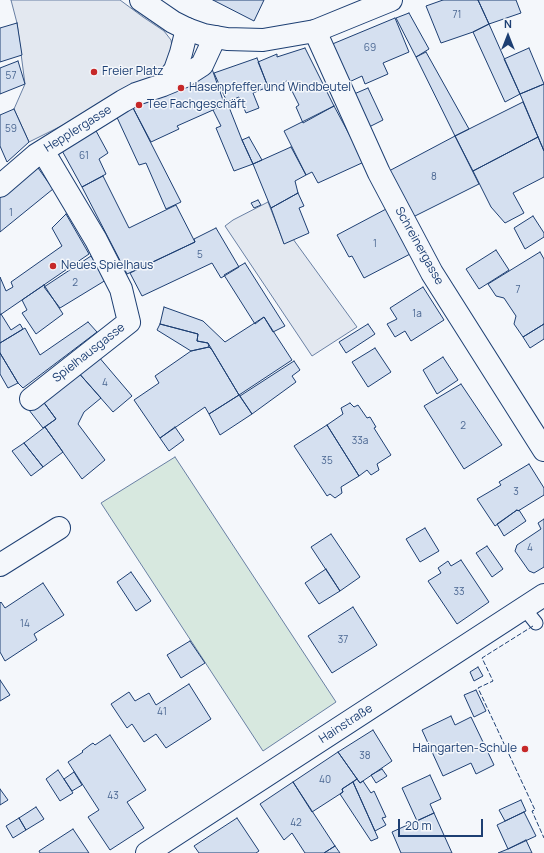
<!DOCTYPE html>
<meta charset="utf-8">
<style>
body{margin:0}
#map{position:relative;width:544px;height:853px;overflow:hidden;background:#f4f7fb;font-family:Manrope,sans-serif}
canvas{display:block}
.north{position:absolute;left:488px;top:16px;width:40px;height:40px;-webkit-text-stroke:3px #f4f7fb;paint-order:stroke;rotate:0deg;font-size:11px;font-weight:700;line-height:16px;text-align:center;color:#1d3f73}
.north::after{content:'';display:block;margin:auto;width:14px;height:18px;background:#1d3f73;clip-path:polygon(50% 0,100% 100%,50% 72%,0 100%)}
.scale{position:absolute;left:398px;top:819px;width:85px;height:18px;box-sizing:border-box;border:2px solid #1d3f73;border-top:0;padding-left:5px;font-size:12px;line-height:14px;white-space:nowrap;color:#1d3f73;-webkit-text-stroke:3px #f4f7fb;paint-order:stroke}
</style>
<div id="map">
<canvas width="544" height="853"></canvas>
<div class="north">N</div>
<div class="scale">20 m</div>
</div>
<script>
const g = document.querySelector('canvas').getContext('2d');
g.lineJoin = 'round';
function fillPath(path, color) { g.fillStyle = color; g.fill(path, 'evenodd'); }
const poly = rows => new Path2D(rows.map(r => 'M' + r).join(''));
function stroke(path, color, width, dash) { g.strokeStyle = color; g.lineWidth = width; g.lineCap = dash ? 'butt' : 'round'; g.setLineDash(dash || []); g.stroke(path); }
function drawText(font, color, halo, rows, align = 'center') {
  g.font = font + ' Manrope,sans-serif'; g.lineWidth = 3; g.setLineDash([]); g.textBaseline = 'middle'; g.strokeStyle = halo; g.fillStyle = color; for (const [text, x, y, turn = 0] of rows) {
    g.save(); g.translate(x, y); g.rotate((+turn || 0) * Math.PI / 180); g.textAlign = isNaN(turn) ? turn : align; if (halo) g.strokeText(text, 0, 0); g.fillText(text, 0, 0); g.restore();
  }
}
const green = poly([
 [175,457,336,702,263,751,101,503,175,457]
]);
fillPath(green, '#d7e8df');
stroke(green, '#687fa3', 1);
const parking = poly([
 [11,0,120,0,143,17,164,31,171,40,173,53,160,77,29,142,14,109,25,84,17,23,11,0],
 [268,202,284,243,293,239,357,327,312,356,225,226,233,220,268,202]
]);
fillPath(parking, '#e3e8f0');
stroke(parking, '#687fa3', 1);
const building = poly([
 [213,0,264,0,254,21,213,0],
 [443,0,478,0,489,24,473,32,441,43,426,6,443,0],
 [478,0,516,0,521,13,489,24,478,0],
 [409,13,429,49,416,57,396,18,409,13],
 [395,18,409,52,383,63,388,74,365,84,362,76,347,83,330,45,395,18],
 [17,23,22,55,0,62,0,28,17,23],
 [489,24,520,94,505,102,473,32,489,24],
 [305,48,334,106,303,123,296,107,299,105,287,81,269,89,258,62,277,54,277,57,305,48],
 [529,48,544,84,520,94,504,59,529,48],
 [426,52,469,129,455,136,416,57,426,52],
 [257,58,268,87,253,93,259,108,246,113,239,97,227,102,214,73,257,58],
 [18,61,25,84,0,94,0,68,18,61],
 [211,66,224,103,213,110,177,126,179,129,151,142,131,104,211,66],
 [544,84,544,151,520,94,544,84],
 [368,88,383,120,369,127,354,94,368,88],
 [227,102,242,140,253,164,234,171,216,128,221,126,213,110,227,102],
 [523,102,538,137,473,171,455,136,523,102],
 [131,104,181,202,166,209,146,163,139,165,114,111,131,104],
 [334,106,364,162,318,183,312,172,306,175,284,131,334,106],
 [14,109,29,142,7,162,0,146,0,115,14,109],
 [95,129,108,153,99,159,106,174,82,187,60,147,95,129],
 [455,136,479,184,413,217,389,171,455,136],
 [249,137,262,160,253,164,242,140,249,137],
 [538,137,544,151,544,177,513,193,524,213,505,223,491,207,473,171,538,137],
 [291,147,306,175,295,181,298,193,271,208,253,164,291,147],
 [36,165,53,189,0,232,0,194,36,165],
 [103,176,129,228,176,205,195,242,127,274,82,187,103,176],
 [298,193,304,206,299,208,309,233,284,244,271,208,298,193],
 [258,200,261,205,254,208,251,203,258,200],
 [388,208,412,253,364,278,352,256,349,257,337,235,388,208],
 [66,214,89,254,0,315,0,277,6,291,13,287,11,282,62,246,52,228,66,214],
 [533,216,544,233,544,237,525,249,514,228,533,216],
 [216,228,239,267,221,278,212,263,142,296,130,273,195,242,194,239,216,228],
 [496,250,509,270,479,289,466,269,496,250],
 [540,252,544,259,544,324,523,337,514,324,516,316,504,298,496,296,488,284,540,252],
 [91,256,106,280,60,308,44,287,91,256],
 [245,263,285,326,273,332,264,317,255,324,224,275,245,263],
 [44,285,63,314,36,334,22,313,27,310,22,300,44,285],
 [423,287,444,320,411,341,405,331,395,337,387,324,397,319,390,308,423,287],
 [164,307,203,321,225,342,264,317,292,360,239,395,208,343,197,341,198,334,160,324,164,307],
 [1,314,11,330,20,324,23,329,0,343,0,315,1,314],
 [88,322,97,332,23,388,18,383,0,353,0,343,25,328,40,355,88,322],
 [160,324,198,334,197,341,208,343,209,347,191,351,157,330,160,324],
 [368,324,375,334,346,353,339,342,368,324],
 [544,324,544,339,530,348,523,337,544,324],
 [209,347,212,350,239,395,209,414,205,407,160,438,134,400,159,383,155,376,191,351,209,347],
 [375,348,391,372,368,387,352,362,375,348],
 [0,353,18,383,8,388,0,374,0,353],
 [98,356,132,396,113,412,77,371,98,356],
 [443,357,458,380,437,394,423,370,443,357],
 [294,361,300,370,292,376,296,382,252,414,240,396,294,361],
 [77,371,101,398,84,412,78,424,105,460,82,479,45,427,56,419,42,400,77,371],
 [461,384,502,445,464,469,424,406,461,384],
 [239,395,252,414,220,435,209,414,239,395],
 [42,400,56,419,43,428,29,410,42,400],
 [350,403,354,407,358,405,367,418,370,417,376,427,374,428,391,455,377,464,379,470,371,475,367,470,359,476,327,425,343,414,341,408,350,403],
 [327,425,359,476,341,487,342,493,335,498,330,494,327,496,294,446,327,425],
 [45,427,63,452,43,467,24,443,45,427],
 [175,427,184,440,169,451,160,438,175,427],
 [24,443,43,467,31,476,12,451,24,443],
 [529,464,544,488,544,495,518,511,517,510,495,526,477,499,501,485,499,482,529,464],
 [517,510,518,511,519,510,526,521,504,536,497,524,517,510],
 [544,519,544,567,534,573,529,571,515,551,517,545,541,529,538,523,544,519],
 [425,528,439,551,420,562,406,539,425,528],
 [331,534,360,577,340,591,311,547,331,534],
 [487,546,503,569,492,577,476,553,487,546],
 [461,560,489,602,457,624,428,581,441,573,438,568,448,561,451,566,461,560],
 [326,569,340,591,319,604,305,583,326,569],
 [131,572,151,601,136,611,117,582,131,572],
 [43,583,64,615,34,634,37,640,5,661,0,652,0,603,1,602,5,608,43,583],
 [353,607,377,645,332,673,308,636,353,607],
 [190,641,205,663,181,678,167,655,190,641],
 [478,667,483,676,474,681,470,672,478,667],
 [0,680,10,695,0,701,0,680],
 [189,684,211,719,166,748,156,734,144,742,132,724,127,728,111,704,129,692,135,701,149,693,156,705,189,684],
 [476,690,486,711,474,717,464,695,476,690],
 [451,716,455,725,471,717,494,765,476,774,471,763,443,776,422,730,451,716],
 [373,730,392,761,360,783,338,752,373,730],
 [110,735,146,790,127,802,144,828,110,850,88,817,99,810,68,762,83,752,82,751,90,745,93,743,95,745,110,735],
 [338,752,357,779,342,789,343,792,312,812,293,782,338,752],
 [382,769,387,776,376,783,371,775,382,769],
 [58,770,73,793,60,801,46,779,58,770],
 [74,772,82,785,72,791,64,779,74,772],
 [430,775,441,799,430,804,434,813,417,821,402,788,430,775],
 [357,779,360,783,363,781,371,793,374,791,386,817,382,818,386,825,375,831,353,782,357,779],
 [293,782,335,846,324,853,305,853,292,833,284,840,260,804,293,782],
 [353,782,378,838,371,841,340,794,343,792,342,789,353,782],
 [0,789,8,800,0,805,0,789],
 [521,800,526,811,505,821,499,810,521,800],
 [36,807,44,819,26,830,19,818,36,807],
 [524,812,536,836,508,849,497,825,524,812],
 [434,813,452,853,401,853,392,832,434,813],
 [19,818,26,830,13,838,6,826,19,818],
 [237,818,259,851,256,853,199,853,194,846,237,818],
 [73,829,89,853,40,853,39,851,73,829],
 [526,840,532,853,498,853,508,849,526,840],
 [335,846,340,853,324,853,335,846]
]);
fillPath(building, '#d5e0f0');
stroke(building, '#1d3f73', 1);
const lane = poly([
 [524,608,536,623]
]);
const street = poly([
 [315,31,379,173,432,273,544,450],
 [163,85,175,70,181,53,187,29],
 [0,186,36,155,123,101,136,94,163,85,185,76,202,65,215,37],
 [31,399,129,322,121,289,96,240,43,151],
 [0,565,59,528],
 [147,853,544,595]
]);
const secondary = poly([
 [141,0,173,22,187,29,204,35,227,39,263,40,315,31,391,0]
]);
stroke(lane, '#1d3f73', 15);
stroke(street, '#1d3f73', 24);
stroke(secondary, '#1d3f73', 24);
stroke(lane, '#f4f7fb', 13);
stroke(street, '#f4f7fb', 22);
stroke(secondary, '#f4f7fb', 22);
stroke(poly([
 [533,626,482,658,493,681,478,688,535,810,532,811,544,838]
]), '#1d3f73', 1, [5, 2]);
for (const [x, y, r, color] of [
 [94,72,4,"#c62828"],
 [181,88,4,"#c62828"],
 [139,105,4,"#c62828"],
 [53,266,4,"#c62828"],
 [525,749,4,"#c62828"]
]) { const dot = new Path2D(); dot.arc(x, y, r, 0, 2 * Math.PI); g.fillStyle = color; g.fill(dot); stroke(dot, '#f4f7fb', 1.5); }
drawText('10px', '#4b6792', null, [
 ["71",457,15],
 ["69",370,48],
 ["57",11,76],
 ["59",11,129],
 ["61",84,156],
 ["8",434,177],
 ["1",11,213],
 ["1",375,244],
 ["5",200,255],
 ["2",75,283],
 ["7",518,290],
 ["1a",417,314],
 ["4",105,383],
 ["2",463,426],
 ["33a",360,441],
 ["35",327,461],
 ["3",516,492],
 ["4",530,548],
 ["33",459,592],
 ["14",25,624],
 ["37",343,640],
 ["41",162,712],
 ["38",365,756],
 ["40",325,780],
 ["43",113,796],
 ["42",296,823]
]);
drawText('12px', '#1d3f73', '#f4f7fb', [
 ["Freier Platz",102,72],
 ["Hasenpfeffer und Windbeutel",189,88],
 ["Tee Fachgeschäft",147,105],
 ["Neues Spielhaus",61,266],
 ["Haingarten-Schule",517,749,"right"]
], 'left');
drawText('12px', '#1d3f73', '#f4f7fb', [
 ["Hepplergasse",78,129,-32],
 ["Schreinergasse",419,246,61],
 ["Spielhausgasse",89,353,-38],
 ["Hainstraße",346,724,-33]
]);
</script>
